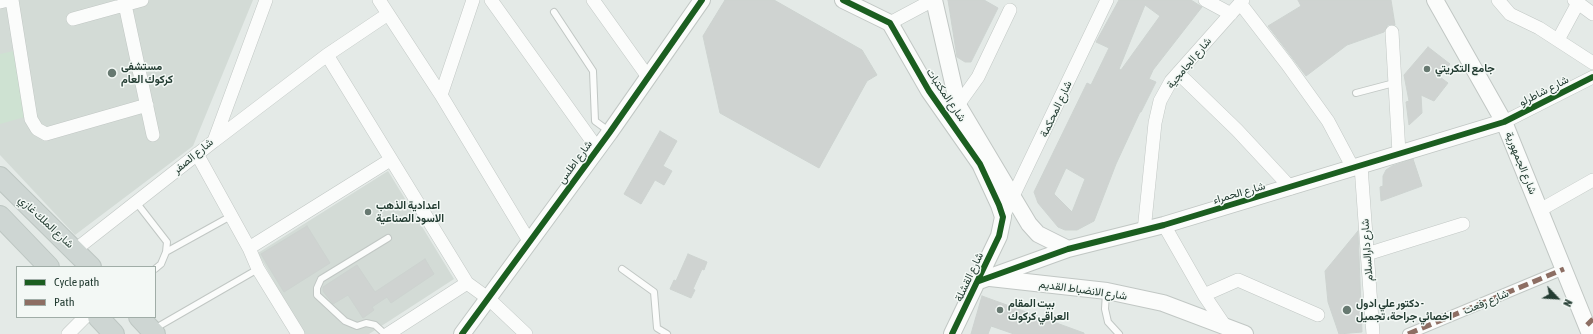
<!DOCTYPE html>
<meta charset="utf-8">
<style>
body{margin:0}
#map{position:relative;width:1593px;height:334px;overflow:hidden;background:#e4eae7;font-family:"Asap Condensed",sans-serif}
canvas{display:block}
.legend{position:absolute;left:16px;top:266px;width:140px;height:52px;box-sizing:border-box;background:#f3f8f5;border:1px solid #a0ada7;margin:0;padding:5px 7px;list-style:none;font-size:12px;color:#233c32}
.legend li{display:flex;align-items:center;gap:8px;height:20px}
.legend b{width:20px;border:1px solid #a0ada7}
.north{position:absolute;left:1537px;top:278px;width:40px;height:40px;-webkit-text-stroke:3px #f3f8f5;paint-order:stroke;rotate:115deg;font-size:11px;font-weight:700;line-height:16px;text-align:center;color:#233c32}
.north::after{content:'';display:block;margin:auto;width:14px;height:18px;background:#233c32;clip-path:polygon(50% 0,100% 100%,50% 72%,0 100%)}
</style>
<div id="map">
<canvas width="1593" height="334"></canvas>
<ul class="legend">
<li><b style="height:5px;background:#1b5e20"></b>Cycle path</li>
<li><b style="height:5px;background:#8d6e63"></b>Path</li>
</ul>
<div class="north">N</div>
</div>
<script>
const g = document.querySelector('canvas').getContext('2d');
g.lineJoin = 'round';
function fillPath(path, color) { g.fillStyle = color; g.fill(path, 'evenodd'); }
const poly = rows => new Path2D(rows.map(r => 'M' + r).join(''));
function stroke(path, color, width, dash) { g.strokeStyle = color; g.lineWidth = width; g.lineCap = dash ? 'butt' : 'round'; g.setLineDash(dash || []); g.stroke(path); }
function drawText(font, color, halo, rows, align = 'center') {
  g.font = font + ' "Asap Condensed",Vazirmatn,sans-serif'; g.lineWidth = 3; g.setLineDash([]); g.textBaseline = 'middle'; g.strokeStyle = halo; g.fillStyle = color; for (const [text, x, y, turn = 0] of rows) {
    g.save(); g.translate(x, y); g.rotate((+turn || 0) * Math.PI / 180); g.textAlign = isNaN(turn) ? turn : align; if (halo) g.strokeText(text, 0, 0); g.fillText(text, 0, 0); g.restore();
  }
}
fillPath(poly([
 [0,0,253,0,193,146,75,235,0,155],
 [388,171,454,279,369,334,303,334,258,253]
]), '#d3dbd6');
fillPath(poly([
 [14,51,28,116,0,124,0,54]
]), '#cee2d2');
const building = poly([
 [725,0,774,0,862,50,877,75,867,81,819,168,720,113,703,36,725,0],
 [948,0,984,0,998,8,971,62,965,62,957,57,948,0],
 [1119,0,1191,0,1202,7,1153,70,1149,79,1156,82,1141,112,1140,112,1116,164,1094,221,1077,230,1065,230,1058,227,1038,203,1034,192,1087,83,1091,85,1109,48,1096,42,1119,0],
 [1145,5,1160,16,1121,70,1119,69,1145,5],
 [1066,168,1085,179,1072,212,1054,194,1066,168],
 [1298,0,1391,0,1395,25,1388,25,1384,32,1347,45,1306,76,1268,26,1301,6,1298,0],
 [1428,47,1450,64,1440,77,1448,83,1434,101,1421,95,1422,113,1409,125,1406,102,1409,101,1404,75,1428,47],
 [660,131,677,141,663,166,672,171,664,185,655,180,641,204,624,194,660,131],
 [1413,159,1422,186,1381,201,1380,187,1383,186,1383,176,1386,170,1392,166,1413,159],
 [307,226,330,263,284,292,261,254,307,226],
 [1358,231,1362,332,1339,334,1328,302,1325,271,1358,231],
 [688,254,707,262,704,270,702,269,693,289,695,290,691,298,670,289,674,280,676,281,688,254],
 [425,259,434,274,391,303,387,297,372,307,374,310,363,318,348,295,333,304,323,291,323,287,357,265,375,292,425,259],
 [982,296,1084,333,1084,334,1014,334,991,326,988,334,971,334,982,296]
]);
fillPath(building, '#cfd3d1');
stroke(building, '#cdd3d0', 1);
const service = poly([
 [554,12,593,71,595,121,610,132],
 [1356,93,1394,83],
 [136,202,167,242,166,252,161,264,155,269],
 [166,252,231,216],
 [622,269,654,292,657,328,667,334],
 [1106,293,1105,309,1108,322,1119,334],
 [154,329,258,269],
 [385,334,375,325,366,323,357,326,345,321,317,295,317,288,321,279,388,238]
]);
const pedestrian = poly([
 [1408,334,1564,269]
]);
const minor = poly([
 [12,0,31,119,37,129,46,134,147,105],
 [124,0,153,135],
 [379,0,441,95,529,241],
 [491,0,597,148],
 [593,0,648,77],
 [1205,0,1231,14],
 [1498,0,1510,14,1539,28,1593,63],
 [1574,0,1593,14],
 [0,2,8,0],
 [1240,3,1287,64,1328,121,1353,168],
 [73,19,142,0],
 [890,23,933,0],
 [1392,32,1399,153],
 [1558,40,1578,3],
 [327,55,467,283,489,299,526,334],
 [1178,73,1237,130,1291,188],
 [441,95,473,0],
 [958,105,978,77,1010,10],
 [1504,122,1593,77],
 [214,141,327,55,388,14],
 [197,154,249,248,258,269,298,334],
 [1361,166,1373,334],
 [1540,210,1593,180],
 [1003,217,1107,0],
 [1164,225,1204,295,1225,326],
 [1144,231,1155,123,1160,101,1171,81,1243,0],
 [249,248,390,160],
 [75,250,214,141,266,0],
 [1367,254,1463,224],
 [1204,295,1238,280,1318,315],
 [68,334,85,317],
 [388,334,467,283]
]);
const tertiary = poly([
 [843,0,890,23,929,91,980,164,999,205,1003,217,999,236,952,334],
 [934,0,958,105,1029,224,1038,234,1068,249],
 [1435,0,1504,122,1590,334],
 [990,278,1107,291,1163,303,1245,334],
 [979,281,1068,249,1164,225,1504,122],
 [462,334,610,132,702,0]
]);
const primary = poly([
 [0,177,91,267],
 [0,216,49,267],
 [98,317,114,334],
 [139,317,155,334]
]);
stroke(service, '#c1c7c4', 8);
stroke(pedestrian, '#c1c7c4', 12);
stroke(minor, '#c1c7c4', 14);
stroke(tertiary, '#c1c7c4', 18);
stroke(primary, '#bdc6c2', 22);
stroke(service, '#fbfcfb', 6);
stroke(pedestrian, '#fbfcfb', 10);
stroke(minor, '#fbfcfb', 13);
stroke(tertiary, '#fbfcfb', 16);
stroke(primary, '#ced6d3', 20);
stroke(poly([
 [1587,325,1593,319],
 [1408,334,1564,269]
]), '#8d6e63', 5, [10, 5]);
stroke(poly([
 [843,0,890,23,929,91,980,164,999,205,1003,217,999,236,952,334],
 [979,281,1068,249,1164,225,1504,122,1593,77],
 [462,334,610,132,702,0]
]), '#1b5e20', 6);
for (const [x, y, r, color] of [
 [1427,69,4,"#677971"],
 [112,73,5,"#677971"],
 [368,212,4,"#677971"],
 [1000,310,4,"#677971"],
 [1347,310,5,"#677971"]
]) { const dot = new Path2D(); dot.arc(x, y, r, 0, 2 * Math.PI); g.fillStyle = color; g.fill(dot); stroke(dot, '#f3f8f5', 1.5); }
drawText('11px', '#233c32', '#f3f8f5', [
 ["شارع الجامجية",1189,63,-50],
 ["شارع شاطرلو",1544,91,-27],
 ["شارع المكتبات",946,95,56],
 ["شارع المحكمة",1056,109,-65],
 ["شارع الصفر",193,156,-40],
 ["شارع اطلس",575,162,-54],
 ["شارع الجمهورية",1521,163,68],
 ["شارع الحمراء",1239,193,-16],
 ["شارع الملك غازي",46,222,43],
 ["شارع دارالسلام",1367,250,-94],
 ["شارع القشلة",969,277,-65],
 ["شارع الانضباط القديم",1083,290,8],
 ["شارع رفعت",1486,302,-23]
]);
drawText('bold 11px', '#233c32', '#f3f8f5', [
 ["مستشفى",121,67],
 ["كركوك العام",121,80],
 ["جامع التكريتي",1435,69],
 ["اعدادية الذهب",376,206],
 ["الاسود الصناعية",376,219],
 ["بيت المقام",1008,304],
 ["العراقي كركوك",1008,317],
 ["دكتور علي ادول -",1356,304],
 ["اخصائي جراحة، تجميل",1356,317]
], 'left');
</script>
